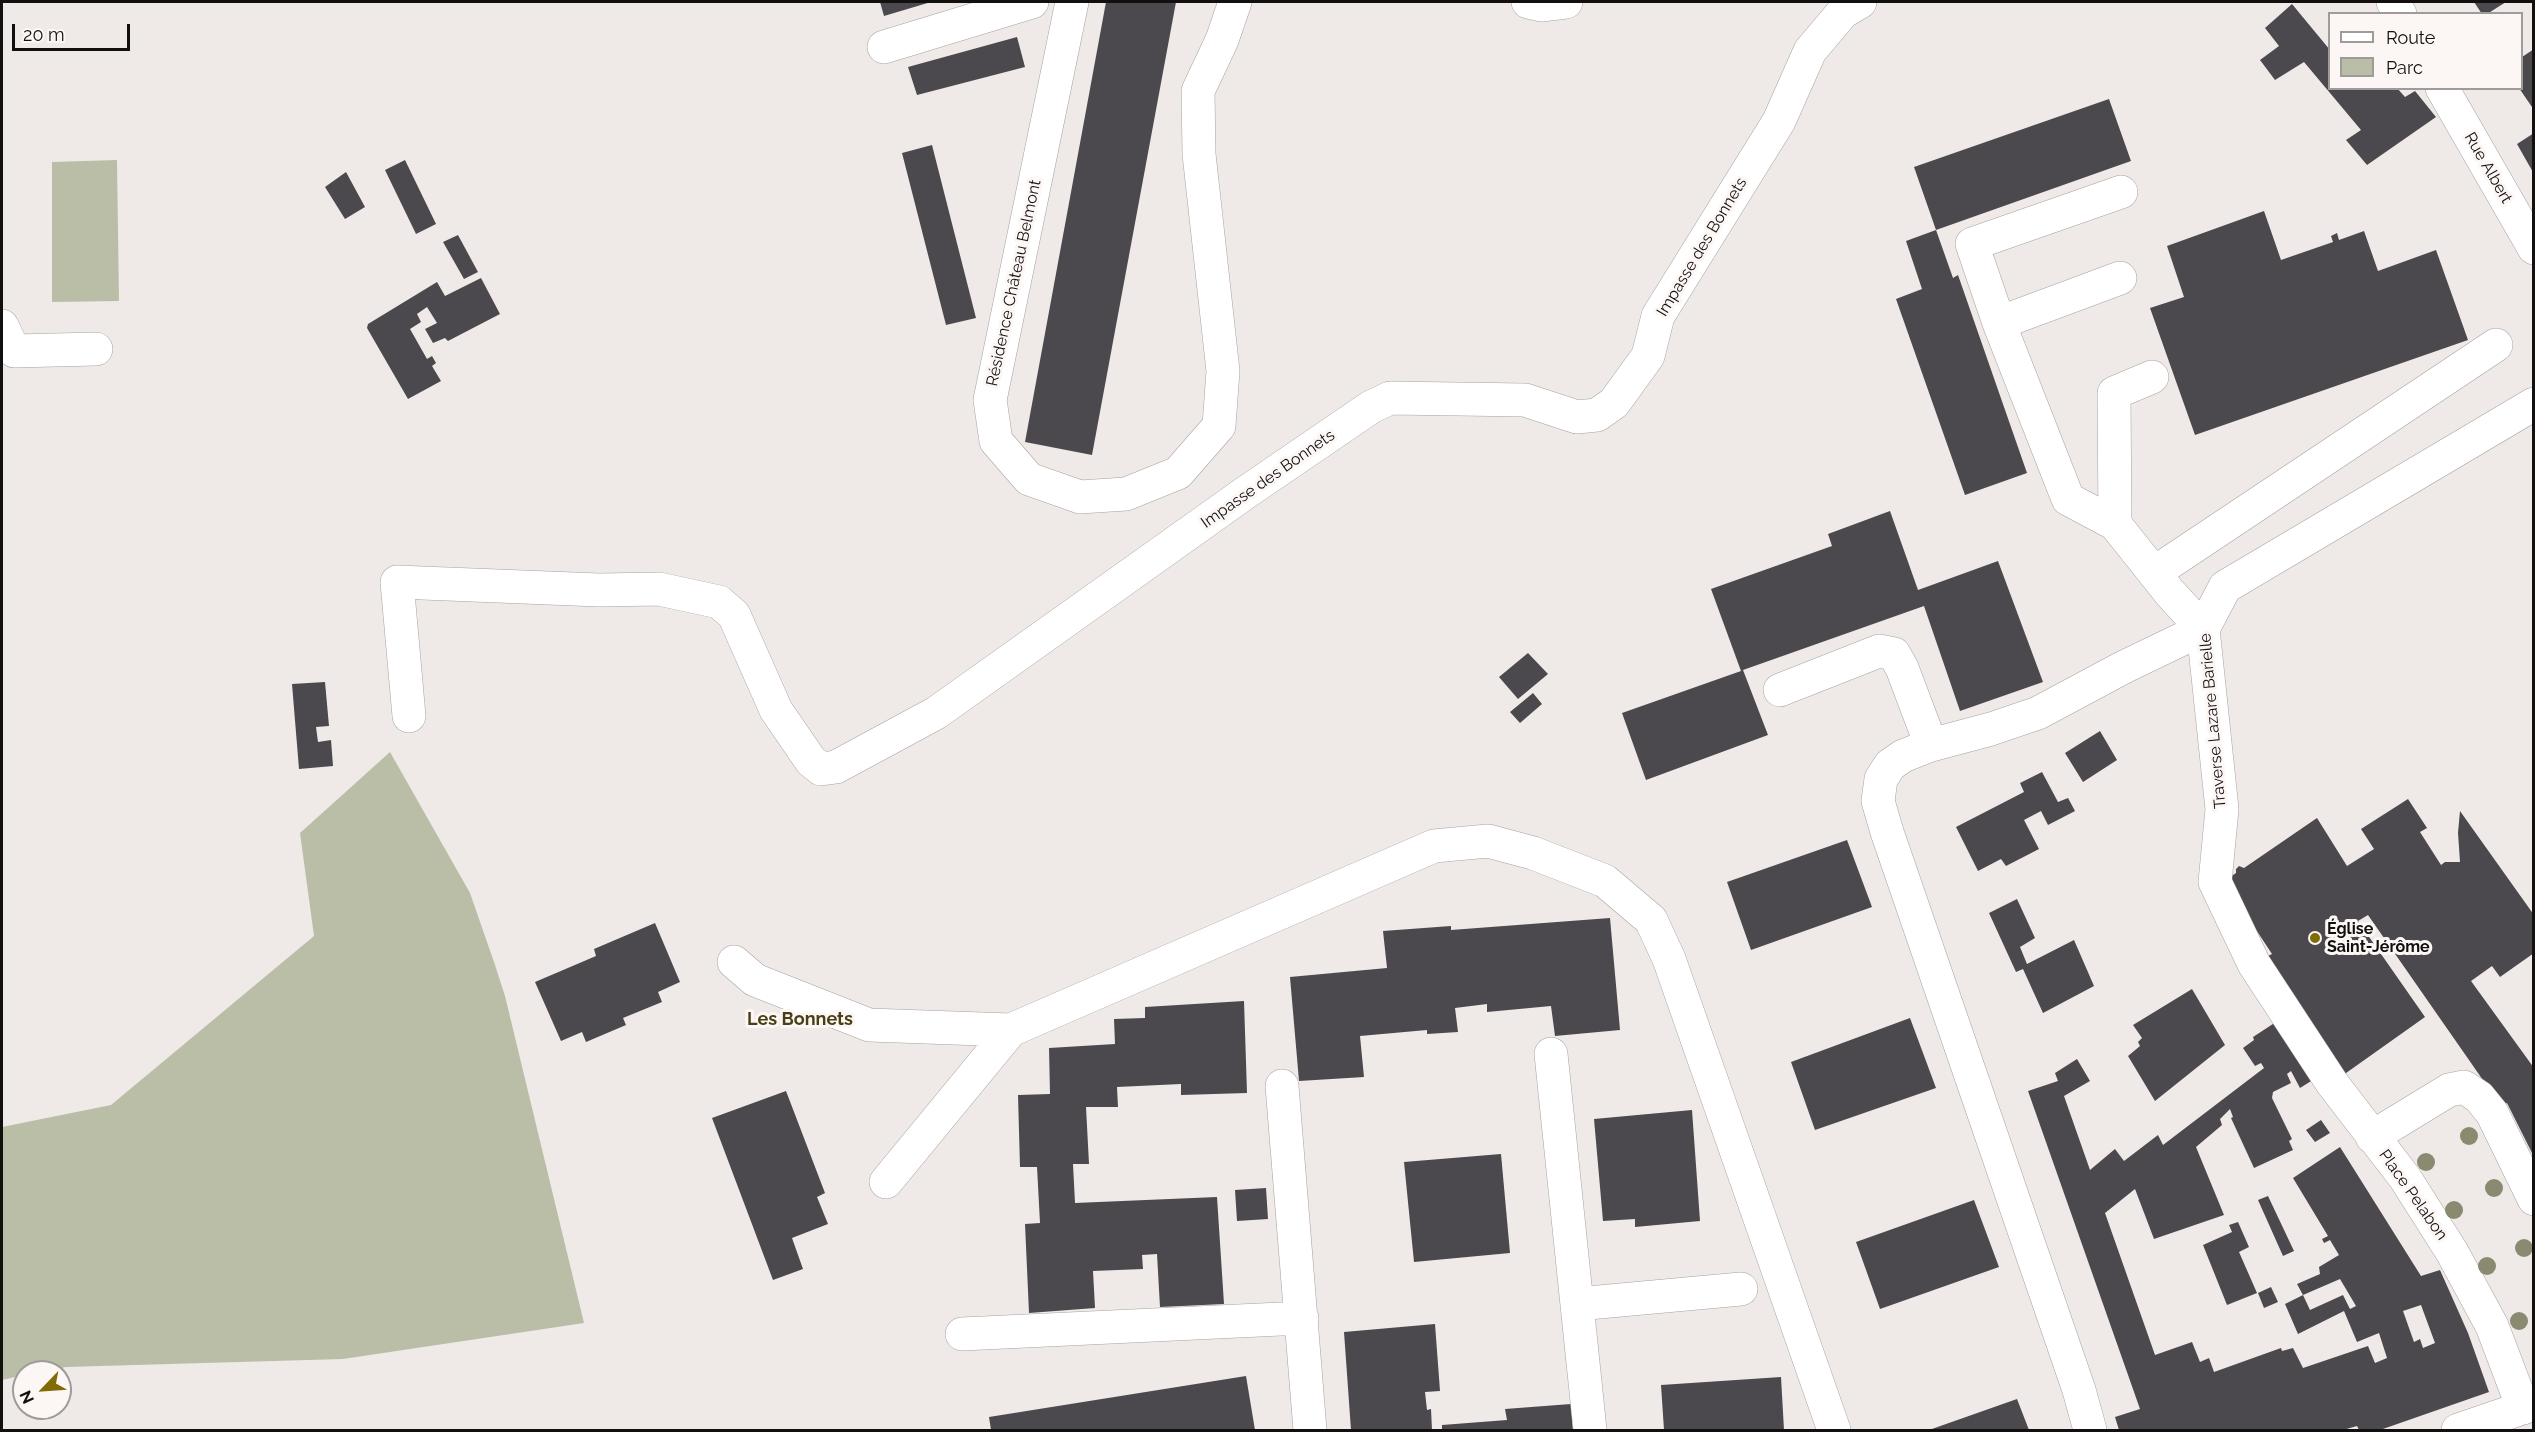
<!DOCTYPE html>
<meta charset="utf-8">
<style>
body{margin:0}
#map{position:relative;width:2535px;height:1432px;overflow:hidden;background:#efeae7;font-family:Raleway,sans-serif}
canvas{display:block}
.frame{position:absolute;inset:0;border:3px solid #11100f;pointer-events:none}
.legend{position:absolute;left:2328px;top:12px;width:195px;height:78px;box-sizing:border-box;background:#fcf7f4;border:2px solid #9e9b98;margin:0;padding:8px 10px;list-style:none;font-size:18px;color:#11100f}
.legend li{display:flex;align-items:center;gap:12px;height:30px}
.legend b{width:30px;border:2px solid #9e9b98}
.north{position:absolute;left:12px;top:1360px;width:60px;height:60px;box-sizing:border-box;background:#fcf7f4;border:2px solid #9e9b98;border-radius:50%;rotate:245deg;font-size:16px;font-weight:700;line-height:24px;text-align:center;color:#11100f}
.north::after{content:'';display:block;margin:auto;width:21px;height:27px;background:#816b04;clip-path:polygon(50% 0,100% 100%,50% 72%,0 100%)}
.scale{position:absolute;left:12px;top:24px;width:118px;height:27px;box-sizing:border-box;border:3px solid #11100f;border-top:0;padding-left:8px;font-size:18px;line-height:21px;white-space:nowrap;color:#11100f;-webkit-text-stroke:4px #fcf7f4;paint-order:stroke}
</style>
<div id="map">
<canvas width="2535" height="1432"></canvas>
<div class="frame"></div>
<ul class="legend">
<li><b style="height:8px;background:#fff"></b>Route</li>
<li><b style="height:16px;background:#babea7"></b>Parc</li>
</ul>
<div class="north">N</div>
<div class="scale">20 m</div>
</div>
<script>
const g = document.querySelector('canvas').getContext('2d');
g.lineJoin = 'round';
function fillPath(path, color) { g.fillStyle = color; g.fill(path, 'evenodd'); }
const poly = rows => new Path2D(rows.map(r => 'M' + r).join(''));
function stroke(path, color, width, dash) { g.strokeStyle = color; g.lineWidth = width; g.lineCap = dash ? 'butt' : 'round'; g.setLineDash(dash || []); g.stroke(path); }
function drawText(font, color, halo, rows, align = 'center') {
  g.font = font + ' Raleway,sans-serif'; g.lineWidth = 6; g.setLineDash([]); g.textBaseline = 'middle'; g.strokeStyle = halo; g.fillStyle = color; for (const [text, x, y, turn = 0] of rows) {
    g.save(); g.translate(x, y); g.rotate((+turn || 0) * Math.PI / 180); g.textAlign = isNaN(turn) ? turn : align; if (halo) g.strokeText(text, 0, 0); g.fillText(text, 0, 0); g.restore();
  }
}
fillPath(poly([
 [117,160,119,301,52,302,52,162],
 [390,752,470,893,495,965,505,996,584,1323,343,1359,66,1367,41,1372,24,1372,24,1375,2,1380,2,1127,111,1105,314,936,300,833]
]), '#babea7');
fillPath(poly([
 [880,2,931,2,884,16],
 [1106,2,1176,2,1092,455,1025,442],
 [2474,2,2506,2,2487,14,2482,14],
 [2292,4,2330,50,2330,88,2397,88,2405,97,2415,91,2436,117,2367,165,2346,140,2361,130,2304,62,2275,80,2260,60,2279,46,2265,28],
 [1017,37,1025,67,917,95,908,67],
 [2534,49,2534,110,2519,88,2522,88,2522,57],
 [2109,99,2131,161,1936,230,1914,167],
 [2534,133,2534,174,2517,144],
 [932,145,976,318,946,325,902,153],
 [405,160,436,224,416,234,385,170],
 [346,172,365,207,345,219,325,187],
 [2264,211,2281,260,2333,242,2331,236,2337,233,2339,240,2364,231,2378,271,2436,250,2468,340,2195,435,2150,308,2184,297,2167,246],
 [1936,230,1953,278,1958,275,2027,473,1965,495,1896,299,1922,289,1906,241],
 [458,235,478,272,464,279,443,242],
 [481,278,500,314,448,341,445,338,433,343,425,329,437,323,427,307,417,314,421,322,410,329,427,359,432,356,436,363,432,366,441,381,408,399,367,328,368,324,437,282,445,296],
 [1890,511,1918,590,1998,561,2043,682,1960,711,1924,606,1743,670,1768,735,1646,780,1622,713,1741,671,1711,589,1832,546,1828,534],
 [1528,653,1548,674,1518,699,1499,677],
 [325,682,329,726,316,727,318,742,331,740,333,766,299,769,292,684],
 [1533,693,1542,704,1520,723,1510,712],
 [2100,731,2117,760,2083,782,2065,753],
 [2042,772,2058,802,2068,798,2075,811,2048,825,2041,811,2024,820,2039,849,2006,866,2001,859,1978,871,1956,827,2024,792,2020,783],
 [2408,799,2427,828,2420,832,2441,865,2445,862,2460,862,2458,833,2460,811,2534,915,2534,953,2500,977,2492,966,2471,981,2534,1068,2534,1157,2507,1103,2501,1106,2368,915,2358,921,2425,1017,2339,1078,2264,958,2272,954,2224,881,2236,873,2236,869,2239,866,2244,868,2317,818,2347,866,2374,849,2361,829],
 [1847,840,1872,907,1751,950,1727,882],
 [2017,899,2035,938,2020,947,2027,964,2074,940,2094,986,2043,1013,2023,969,2016,972,1989,913],
 [1610,918,1620,1030,1555,1036,1551,1006,1487,1012,1487,1004,1455,1008,1458,1032,1427,1034,1427,1030,1360,1036,1364,1077,1299,1081,1290,977,1387,968,1383,931,1451,926,1451,930],
 [655,923,680,982,658,992,662,1002,623,1018,626,1025,586,1042,582,1032,561,1041,535,982,596,956,594,949],
 [2192,989,2225,1045,2155,1101,2128,1056,2140,1046,2138,1042,2142,1038,2133,1025],
 [1244,1001,1247,1093,1181,1095,1181,1084,1117,1087,1118,1107,1086,1107,1089,1164,1073,1164,1075,1203,1217,1197,1224,1304,1160,1307,1157,1254,1142,1255,1143,1269,1093,1271,1095,1308,1029,1313,1025,1224,1040,1223,1037,1167,1020,1167,1018,1095,1050,1094,1049,1048,1115,1044,1114,1019,1145,1018,1145,1007],
 [1910,1018,1936,1088,1815,1130,1791,1062],
 [2279,1020,2316,1078,2300,1088,2291,1071,2287,1074,2291,1083,2273,1092,2272,1098,2292,1139,2289,1141,2293,1150,2254,1168,2231,1118,2233,1117,2230,1109,2220,1119,2222,1125,2196,1147,2224,1215,2154,1239,2135,1189,2105,1213,2155,1355,2192,1342,2200,1362,2209,1358,2214,1372,2281,1348,2282,1351,2293,1348,2303,1368,2368,1346,2375,1363,2387,1358,2379,1333,2357,1342,2344,1311,2298,1334,2285,1304,2303,1295,2297,1284,2320,1274,2319,1267,2339,1255,2330,1240,2324,1243,2322,1239,2328,1236,2293,1178,2340,1147,2421,1276,2440,1270,2468,1333,2489,1392,2380,1430,2359,1430,2357,1426,2343,1430,2119,1430,2115,1417,2140,1409,2028,1091,2058,1081,2055,1073,2077,1059,2090,1081,2064,1096,2090,1170,2115,1149,2124,1161,2158,1135,2163,1145,2264,1068,2261,1063,2255,1066,2243,1048,2254,1040,2253,1037],
 [2340,1279,2356,1306,2350,1309,2343,1295,2310,1310,2303,1295],
 [2421,1305,2435,1343,2423,1348,2420,1339,2414,1342,2403,1311],
 [786,1091,825,1193,817,1197,828,1224,792,1238,803,1269,773,1280,712,1118],
 [1692,1110,1700,1221,1635,1227,1635,1219,1603,1221,1594,1119],
 [2321,1120,2330,1133,2315,1142,2306,1130],
 [1501,1154,1510,1253,1414,1262,1404,1162],
 [1266,1188,1268,1219,1237,1221,1235,1190],
 [2268,1196,2294,1251,2283,1256,2258,1200],
 [1974,1200,1999,1267,1880,1309,1856,1242],
 [2238,1222,2249,1247,2239,1252,2257,1293,2227,1305,2203,1245,2232,1232,2229,1225],
 [2271,1287,2278,1302,2264,1308,2258,1293],
 [1435,1324,1440,1391,1425,1392,1427,1410,1431,1409,1432,1430,1351,1430,1344,1332],
 [1246,1376,1255,1430,991,1430,989,1417],
 [1781,1377,1784,1430,1664,1430,1661,1385],
 [2017,1399,2029,1430,1929,1430],
 [1571,1404,1573,1430,1442,1430,1442,1425,1507,1420,1505,1409]
]), '#4b494d');
const minor = poly([
 [1072,2,990,400,996,441,1029,479,1080,497,1126,494,1178,473,1219,426,1223,371,1199,154,1198,91,1222,40,1235,2],
 [1528,2,1541,5,1566,2],
 [2393,2,2400,14],
 [884,47,1032,2],
 [2442,88,2534,248],
 [1999,323,1972,244,2121,192],
 [2,326,14,351,96,349],
 [2115,524,2114,393,2152,377],
 [2154,573,2496,345],
 [1780,690,1879,651,1894,654,1902,668,1931,745],
 [409,716,397,582,599,590,659,589,719,602,734,615,776,710,811,761,821,769,836,767,936,713,1245,493,1371,407,1390,398,1525,400,1577,417,1597,415,1614,403,1648,356,1658,316,1779,121,1810,51,1843,12,1860,2],
 [734,962,755,980,869,1025,1011,1030],
 [1551,1054,1590,1430],
 [1282,1086,1310,1430],
 [2372,1137,2449,1090,2464,1087,2479,1097,2492,1113,2534,1199],
 [886,1182,1011,1030,1434,846,1488,841,1533,853,1605,881,1651,920,1669,959,1834,1430],
 [1577,1304,1741,1289],
 [962,1334,1302,1318],
 [2523,1408,2492,1326,2452,1252,2405,1178,2332,1083,2254,964,2215,882,2222,809,2203,629,2225,587,2534,404],
 [2090,1430,2079,1390,1887,832,1878,801,1881,779,1890,765,1903,756,1931,745,1991,729,2038,713,2124,667,2203,629,2170,593,2115,524,2068,499,1999,323,2120,278],
 [2458,1430,2534,1404]
]);
stroke(minor, '#a7a29f', 34);
stroke(minor, '#fff', 33);
g.fillStyle = '#8a8a70';
for (const [x, y] of [
 [2469,1136],
 [2426,1162],
 [2494,1188],
 [2454,1210],
 [2524,1248],
 [2487,1266],
 [2519,1321]
]) { g.beginPath(); g.arc(x, y, 9, 0, 2 * Math.PI); g.fill(); }
for (const [x, y, r, color] of [
 [2315,938,6,"#816b04"]
]) { const dot = new Path2D(); dot.arc(x, y, r, 0, 2 * Math.PI); g.fillStyle = color; g.fill(dot); stroke(dot, '#fcf7f4', 2); }
drawText('16px', '#11100f', '#fcf7f4', [
 ["Rue Albert",2488,168,60],
 ["Impasse des Bonnets",1702,247,-59],
 ["Résidence Château Belmont",1014,283,-78],
 ["Impasse des Bonnets",1268,479,-35],
 ["Traverse Lazare Barielle",2213,721,-95],
 ["Place Pelabon",2413,1195,55]
]);
drawText('bold 16px', '#11100f', '#fcf7f4', [
 ["Église",2327,929],
 ["Saint-Jérôme",2327,947]
], 'left');
drawText('bold 18px', '#493f16', '#fcf7f4', [
 ["Les Bonnets",800,1020]
]);
</script>
